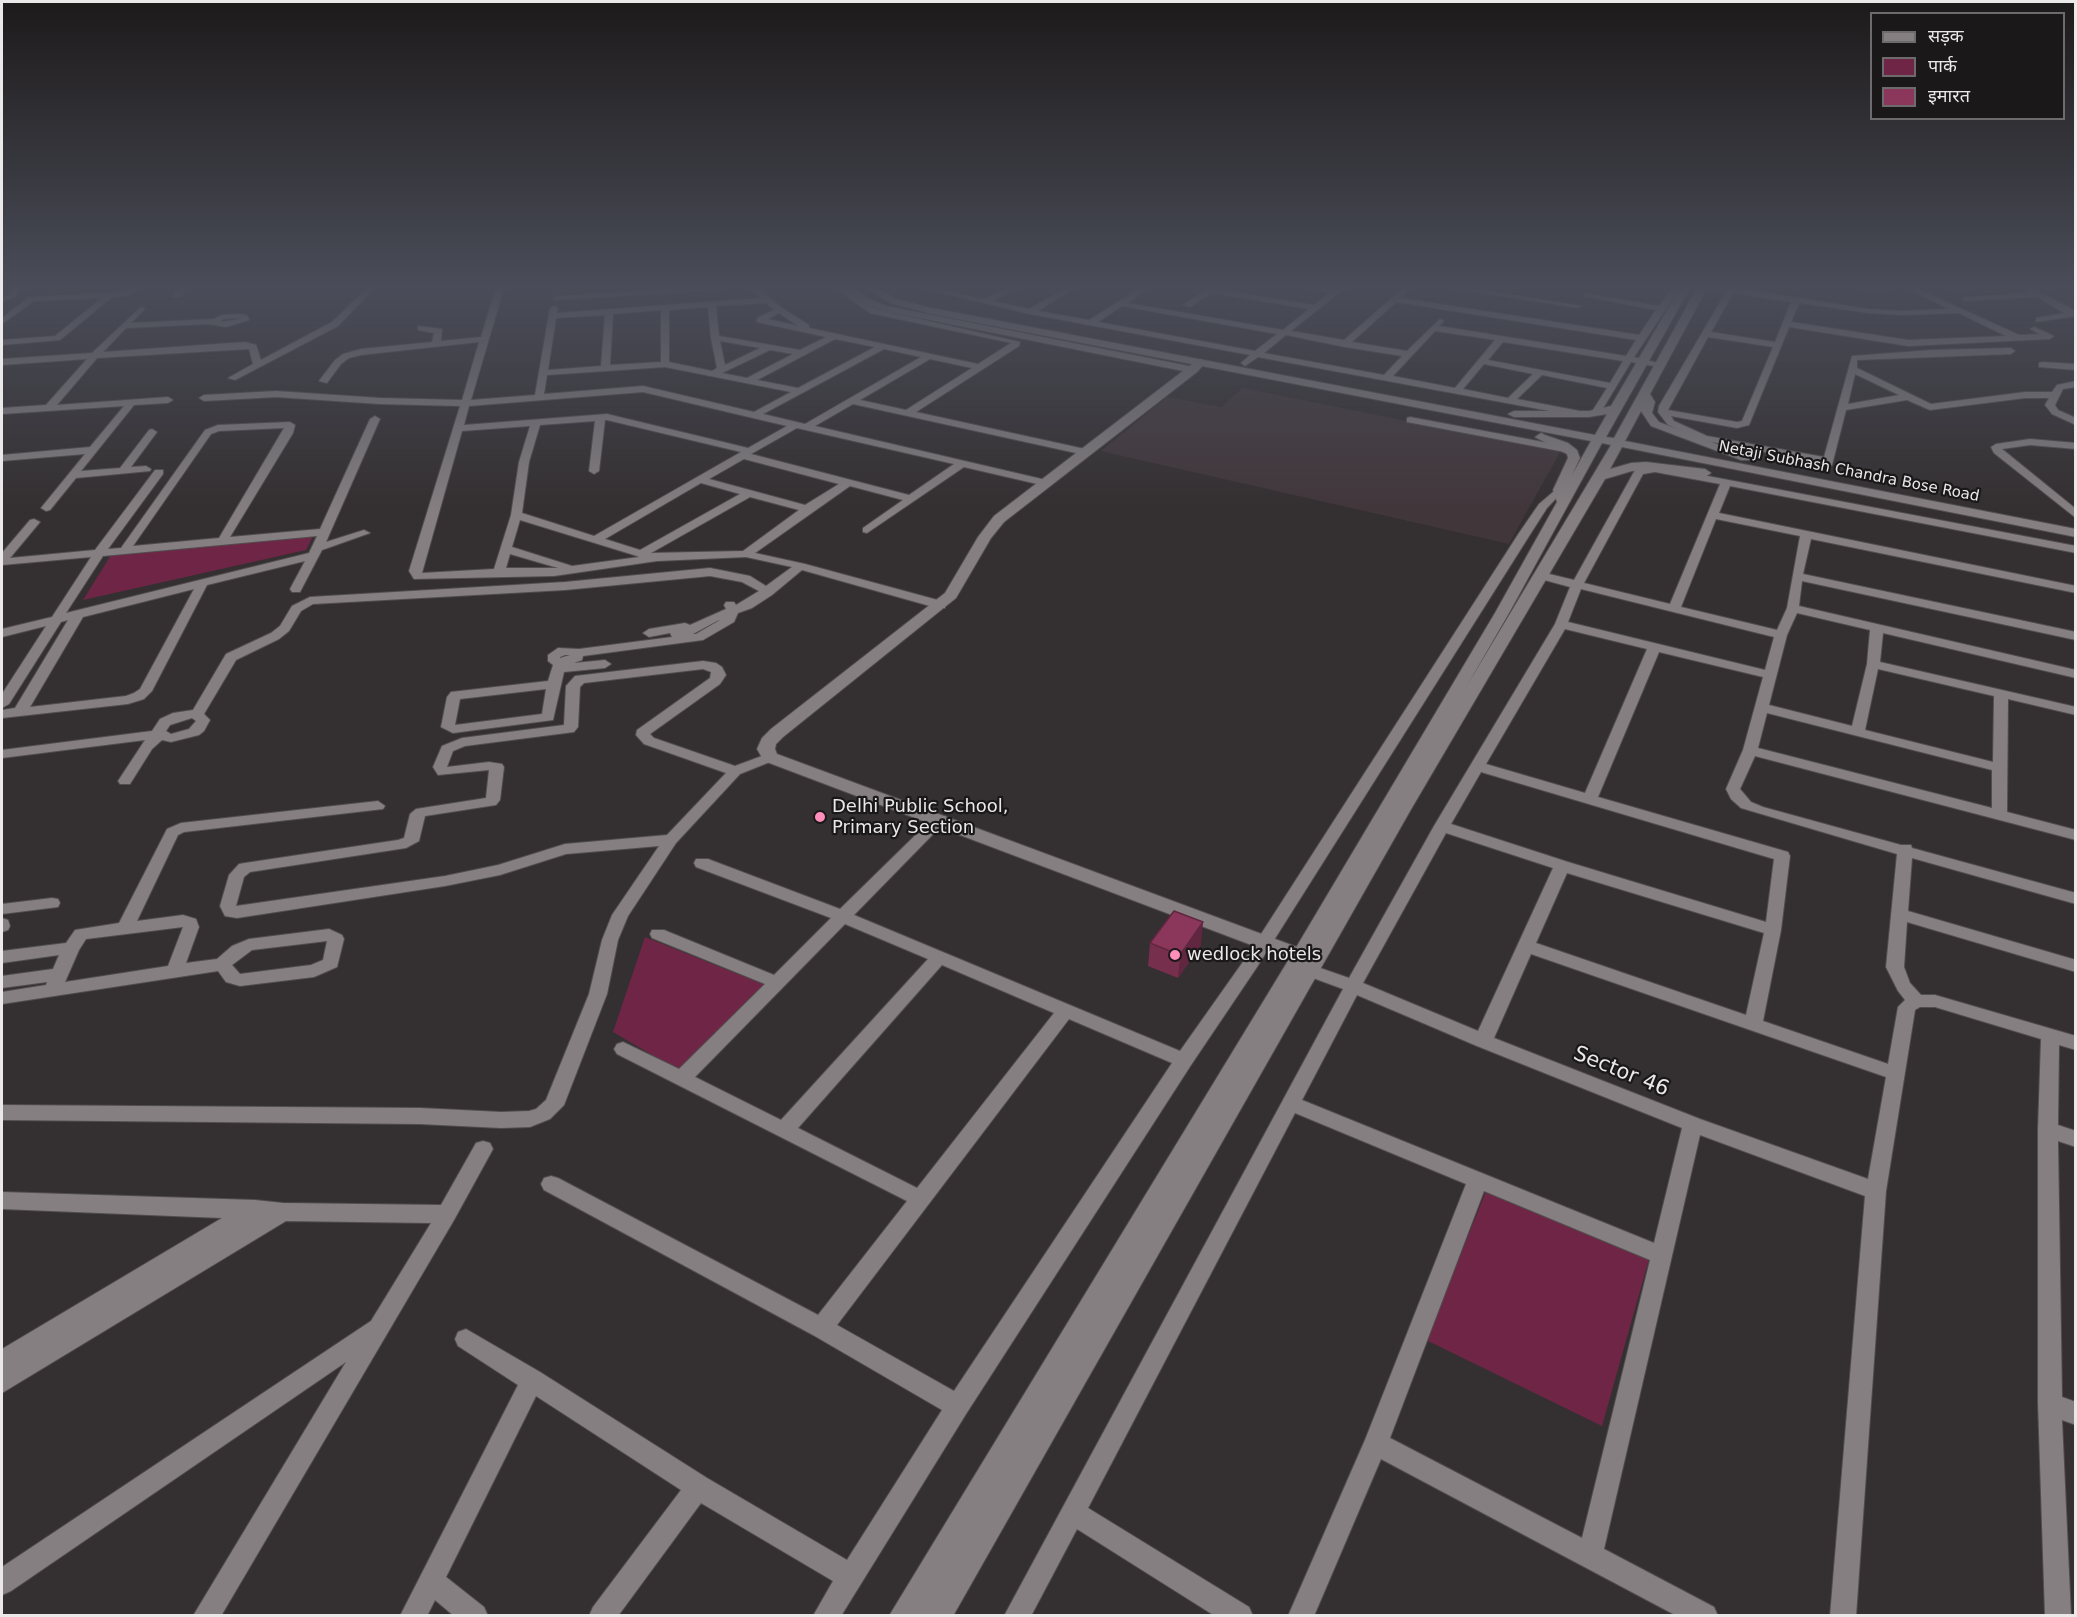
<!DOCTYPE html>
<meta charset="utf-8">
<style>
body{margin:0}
#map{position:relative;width:2077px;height:1617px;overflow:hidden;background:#342f30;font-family:"DejaVu Sans","Noto Sans Devanagari",sans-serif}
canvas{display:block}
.frame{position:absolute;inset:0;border:3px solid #ebe8e9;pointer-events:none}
.legend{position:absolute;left:1870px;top:12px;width:195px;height:108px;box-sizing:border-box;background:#1a1818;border:2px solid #6e6b6c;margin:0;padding:8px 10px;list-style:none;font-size:18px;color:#ebe8e9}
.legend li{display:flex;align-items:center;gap:12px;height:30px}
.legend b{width:30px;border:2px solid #6e6b6c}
</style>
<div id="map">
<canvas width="2077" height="1617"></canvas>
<div class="frame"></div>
<ul class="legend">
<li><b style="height:8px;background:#857f81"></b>सड़क</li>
<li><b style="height:16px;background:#6f2646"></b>पार्क</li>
<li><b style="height:16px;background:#8a375b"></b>इमारत</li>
</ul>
</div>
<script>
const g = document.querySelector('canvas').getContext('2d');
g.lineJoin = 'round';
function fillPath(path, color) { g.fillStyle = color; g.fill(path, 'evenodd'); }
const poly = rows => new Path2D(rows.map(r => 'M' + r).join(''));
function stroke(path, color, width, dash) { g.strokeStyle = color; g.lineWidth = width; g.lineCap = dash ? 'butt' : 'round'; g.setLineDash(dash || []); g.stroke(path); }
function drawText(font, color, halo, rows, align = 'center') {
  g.font = font + ' "DejaVu Sans",sans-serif'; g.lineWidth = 4.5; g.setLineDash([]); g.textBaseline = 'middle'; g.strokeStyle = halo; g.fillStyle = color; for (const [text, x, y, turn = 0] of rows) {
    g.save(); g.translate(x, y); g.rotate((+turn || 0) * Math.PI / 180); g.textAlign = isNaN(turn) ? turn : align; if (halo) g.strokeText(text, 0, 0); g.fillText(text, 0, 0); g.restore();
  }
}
fillPath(poly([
 [1243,388,1560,452,1509,544,1101,451,1167,397,1221,407]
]), '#41363a');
fillPath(poly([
 [313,536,306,550,83,600,111,555],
 [645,937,768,986,681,1072,613,1032],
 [1487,1189,1649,1259,1602,1426,1426,1340]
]), '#6f2646');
const minor = poly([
 [12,288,20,288,16,296,2,302,2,297,10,293,12,288],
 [131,288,141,288,127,296,112,297,60,340,2,345,2,340,55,336,102,298,34,301,2,324,2,318,29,297,123,292,131,288],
 [180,288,188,288,180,297,174,297,173,295,180,288],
 [367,288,375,288,338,326,235,380,228,378,253,364,249,349,97,358,57,405,168,397,173,400,168,403,134,405,81,471,120,468,149,430,152,429,157,432,131,467,146,466,151,469,150,471,76,478,50,510,46,511,41,508,85,454,2,461,2,455,90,447,124,406,2,414,2,408,46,405,87,359,2,365,2,359,92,353,141,307,145,309,131,323,214,319,222,315,238,314,247,315,249,320,226,327,209,324,126,328,103,352,245,342,256,345,261,360,332,322,367,288],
 [224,319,238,318,240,319,220,322,224,319],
 [496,288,504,288,471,400,535,395,550,308,554,306,558,308,557,313,761,298,750,288,758,288,782,308,809,325,809,328,978,364,1011,343,870,313,835,288,844,288,876,309,1020,342,1019,346,916,412,1085,449,1090,452,1085,455,853,404,815,426,1046,480,1051,483,1046,486,964,467,867,533,863,532,863,528,903,500,850,486,755,553,805,564,945,602,945,608,937,608,802,570,772,595,752,608,738,613,734,622,703,640,583,656,582,660,574,663,605,660,611,664,605,668,564,672,553,720,453,733,441,727,447,697,451,692,548,681,553,665,548,661,548,655,558,648,579,649,672,637,670,633,649,637,643,633,649,629,685,623,690,625,726,609,724,605,726,602,734,602,736,605,759,591,742,582,710,576,565,590,313,604,301,611,289,631,279,639,236,660,204,714,210,720,204,731,199,735,171,742,162,740,152,749,130,784,120,784,118,781,145,740,2,758,2,750,152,731,160,719,173,713,193,710,226,654,271,633,280,626,292,606,310,597,565,582,710,568,750,576,766,586,792,567,746,557,657,561,554,576,414,579,409,571,460,406,380,404,276,397,204,401,199,398,204,395,276,391,380,398,462,400,479,342,361,355,349,358,341,364,327,383,319,381,335,360,343,354,361,349,432,342,434,333,418,330,418,326,442,329,441,341,481,337,496,288],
 [766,303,774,310,757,318,757,322,826,337,800,350,719,336,716,306,766,303],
 [708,307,711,338,717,368,712,371,669,362,669,310,708,307],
 [661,310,661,362,610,365,613,314,661,310],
 [779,313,798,326,768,319,779,313],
 [605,315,601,366,548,370,556,318,605,315],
 [835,339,875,347,798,388,757,380,835,339],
 [720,341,760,348,725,365,720,341],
 [884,349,921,357,805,424,763,414,884,349],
 [770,350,793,354,747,378,722,373,770,350],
 [930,359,972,368,906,410,860,400,930,359],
 [665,367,791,392,754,412,643,386,544,394,547,375,665,367],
 [643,392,787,426,748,448,607,414,464,425,469,406,643,392],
 [605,420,607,420,741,452,594,536,522,513,529,462,540,425,595,421,589,471,594,474,599,471,605,420],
 [530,426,519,462,511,515,494,569,422,573,462,431,530,426],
 [797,428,954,464,909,495,751,454,797,428],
 [744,459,839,484,805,505,709,479,744,459],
 [701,483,740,494,640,550,605,539,701,483],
 [750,497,799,510,743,551,651,553,750,497],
 [520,520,637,556,639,557,572,566,512,547,520,520],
 [510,554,558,568,506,568,510,554],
 [720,620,696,634,693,634,717,621,720,620],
 [565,655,570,655,560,658,560,657,565,655],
 [546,689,542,714,455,725,460,699,546,689],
 [192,718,196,721,189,729,171,734,166,731,170,725,192,718],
 [685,288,725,288,721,290,556,300,552,298,556,296,685,288],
 [921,288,934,288,984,299,1008,288,1018,288,993,301,1029,309,1066,288,1075,288,1038,311,1089,320,1140,288,1149,288,1128,303,1283,330,1309,309,1211,293,1190,307,1183,305,1208,288,1314,305,1329,293,1307,288,1345,288,1291,331,1344,340,1403,288,1411,288,1401,298,1639,335,1656,310,1587,297,1584,297,1584,293,1659,306,1672,288,1680,288,1634,357,1663,364,1659,367,1631,362,1599,415,1591,413,1607,388,1542,375,1517,399,1585,412,1587,414,1582,417,1258,357,1245,366,1241,363,1250,355,1030,314,921,288],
 [1396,302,1636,340,1626,356,1439,326,1444,321,1440,319,1407,351,1352,342,1396,302],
 [1122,306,1277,334,1255,351,1098,322,1122,306],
 [1435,331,1495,340,1455,388,1393,376,1435,331],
 [1286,335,1345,347,1402,356,1384,375,1264,353,1286,335],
 [1503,342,1623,361,1610,383,1488,360,1503,342],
 [1484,364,1533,374,1508,398,1463,389,1484,364],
 [1450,288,1469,288,1582,306,1578,308,1450,288],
 [1709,288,1736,288,1868,309,1902,311,1949,309,1906,288,1916,288,2019,335,2039,334,2030,329,2034,327,2054,336,2050,339,1908,346,1789,327,1749,425,1737,428,1671,416,1674,421,1707,436,1824,457,1852,356,1932,350,2011,348,2015,351,2011,354,1857,360,1857,368,1931,404,2025,392,2052,392,2057,385,2076,381,2076,387,2063,389,2055,405,2058,410,2076,418,2076,425,2052,414,2045,405,2049,398,2025,398,1930,410,1907,400,1846,410,1832,465,1827,468,1823,467,1822,463,1701,440,1668,425,1658,412,1659,406,1726,292,1709,288],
 [1733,293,1791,302,1775,342,1711,332,1733,293],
 [1799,303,1868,313,1902,315,1959,313,2006,336,1908,340,1791,322,1799,303],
 [1708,337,1773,347,1742,421,1737,422,1668,410,1708,337],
 [1855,374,1899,395,1848,404,1855,374],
 [1860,288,1892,288,1888,290,1864,290,1860,288],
 [1950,288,1974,288,1953,291,1950,288],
 [2026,288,2032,288,2076,311,2076,316,2036,322,2036,318,2064,313,2037,297,1965,301,1961,299,1965,297,2029,293,2025,290,2026,288],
 [2042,362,2076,364,2076,370,2039,367,2039,363,2042,362],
 [375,416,380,419,326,542,364,530,370,533,322,550,300,592,292,592,290,589,305,561,207,585,152,691,144,699,128,704,2,718,2,710,15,708,68,620,61,622,9,704,2,708,2,694,46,626,2,637,2,629,52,617,91,557,2,565,2,553,30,520,34,519,40,522,10,558,95,550,155,470,163,470,163,474,108,549,121,548,205,430,218,425,290,422,295,425,293,433,230,537,320,529,370,419,375,416],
 [284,428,219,538,133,546,211,434,219,431,284,428],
 [317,536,309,553,66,613,103,556,317,536],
 [194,589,140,689,134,693,126,696,30,707,83,617,194,589],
 [1410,417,1570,447,1575,450,1570,453,1407,422,1407,418,1410,417],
 [2030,439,2076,443,2076,449,2030,445,2002,449,2076,509,2076,518,1994,453,1991,447,1996,444,2030,439],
 [1655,466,2076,546,2076,553,1730,486,1719,513,2076,586,2076,593,1811,539,1803,574,2076,632,2076,640,1802,581,1799,606,2076,670,2076,678,1883,633,1880,662,2076,707,2076,715,2008,699,2007,812,2076,830,2076,840,1755,756,1740,789,1751,802,1763,807,1901,845,1911,845,1912,848,2076,893,2076,904,1912,858,1908,911,2076,960,2076,972,1907,922,1904,967,1910,983,1921,995,1935,995,2076,1036,2076,1050,2059,1045,2058,1125,2076,1131,2076,1147,2058,1141,2062,1397,2076,1402,2076,1425,2062,1420,2071,1616,2045,1616,2038,1403,2038,1129,2041,1039,1935,1007,1920,1007,1915,1010,1886,1191,1856,1616,1830,1616,1865,1196,1700,1135,1604,1549,1714,1607,1718,1616,1677,1616,1381,1459,1314,1616,1288,1616,1365,1440,1466,1184,1295,1113,1088,1508,1249,1607,1253,1616,1215,1616,1077,1529,1031,1616,1004,1616,1343,989,1294,971,1291,967,1294,963,1300,961,1349,978,1434,826,1555,624,1570,587,1537,578,1535,576,1541,572,1574,580,1635,470,1655,466],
 [1655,472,1720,484,1670,604,1584,583,1643,474,1655,472],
 [1716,519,1800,536,1787,608,1777,630,1681,607,1716,519],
 [1581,589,1774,637,1765,670,1568,622,1581,589],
 [1797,613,1870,630,1867,664,1852,726,1769,705,1787,635,1797,613],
 [1565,629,1647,649,1585,793,1486,764,1565,629],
 [1659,652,1763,677,1743,750,1726,789,1731,799,1741,808,1897,854,1886,967,1898,991,1905,1000,1898,1007,1888,1064,1763,1021,1781,930,1790,856,1788,852,1598,797,1659,652],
 [1878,669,1994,696,1993,762,1865,730,1878,669],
 [1767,713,1992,770,1992,808,1758,748,1767,713],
 [1481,772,1774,859,1766,922,1568,862,1451,824,1481,772],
 [1446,833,1553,868,1478,1031,1363,983,1446,833],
 [1567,873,1764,933,1746,1015,1536,943,1567,873],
 [1531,954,1886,1077,1868,1179,1700,1119,1494,1038,1531,954],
 [1357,995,1477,1046,1682,1128,1654,1243,1302,1100,1357,995],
 [1484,1191,1650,1260,1582,1538,1390,1438,1484,1191],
 [1559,487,1564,490,1547,508,1531,533,1257,967,1191,1065,966,1414,841,1616,813,1616,833,1581,701,1503,618,1616,589,1616,593,1607,681,1490,536,1396,446,1577,484,1607,488,1616,454,1616,435,1600,427,1616,400,1616,518,1385,458,1346,455,1339,458,1332,466,1329,540,1372,707,1478,847,1560,942,1410,813,1335,544,1190,541,1184,544,1178,551,1176,558,1178,818,1315,907,1201,617,1054,614,1049,617,1044,623,1042,679,1069,765,984,652,938,650,934,652,930,664,930,774,975,831,918,696,867,694,863,696,859,708,859,840,909,935,816,945,816,948,819,945,822,854,915,1180,1051,1245,959,1519,533,1539,504,1559,487],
 [845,924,928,959,781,1120,695,1077,845,924],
 [942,965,1054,1013,917,1188,798,1128,942,965],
 [1069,1019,1172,1063,954,1391,837,1325,1069,1019],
 [703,661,716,663,722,667,726,675,720,684,650,734,654,738,735,766,770,753,777,757,775,760,740,774,676,843,628,916,618,940,607,994,564,1105,550,1119,530,1127,501,1128,420,1124,2,1120,2,1105,420,1108,501,1112,529,1111,536,1109,546,1100,589,994,602,940,612,915,659,846,566,854,500,875,445,886,237,918,225,916,220,906,229,875,239,864,245,863,398,840,404,838,410,814,416,809,486,798,489,770,438,775,433,767,442,746,462,738,564,725,566,686,575,676,703,661],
 [703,669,711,672,710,678,637,730,636,735,644,744,726,773,667,835,565,844,498,865,445,876,236,906,244,877,250,872,406,848,419,841,425,816,496,805,500,800,504,767,502,764,489,762,447,767,453,751,465,746,574,732,578,727,580,687,584,683,703,669],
 [378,801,385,806,383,809,184,832,178,835,137,921,183,915,196,919,199,927,186,963,217,959,232,946,249,939,329,929,342,935,344,939,337,967,314,977,240,986,226,982,218,971,2,1004,2,992,46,985,47,982,2,988,2,976,53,969,59,955,2,963,2,951,66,943,75,930,119,923,167,829,181,823,378,801],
 [183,927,168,966,65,982,79,950,86,939,183,927],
 [327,941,323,960,311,965,240,974,232,965,252,950,327,941],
 [52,898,58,899,60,903,58,907,2,914,2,904,52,898],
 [2,918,8,920,10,926,8,930,2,932,2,918],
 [483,1141,490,1143,493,1149,454,1220,221,1616,193,1616,346,1362,11,1591,2,1595,2,1567,371,1321,431,1223,286,1221,2,1393,2,1349,222,1218,2,1209,2,1192,255,1200,283,1203,441,1205,476,1143,483,1141]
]);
const tertiary = poly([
 [844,288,855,288,869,299,887,306,1189,366,1201,359,1206,362,1197,372,1004,522,991,538,956,598,783,737,776,744,775,749,777,754,1321,956,1324,961,1321,966,1314,968,1307,966,764,761,757,749,762,738,771,729,945,593,978,537,994,516,1183,371,885,311,863,303,844,288]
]);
const secondary = poly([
 [867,288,878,288,896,299,932,308,1595,435,1607,414,1589,417,1514,417,1508,414,1514,411,1589,411,1611,406,1680,288,1690,288,1606,437,1614,438,1697,288,1707,288,1650,394,1655,402,1652,413,1659,422,1751,457,1749,460,1741,460,1651,426,1641,411,1625,441,2076,529,2076,537,1622,447,1610,469,1631,463,1646,462,1705,469,1711,473,1705,477,1646,470,1632,471,1605,479,1410,811,953,1616,889,1616,1294,951,1495,613,1557,502,1553,490,1568,458,1567,454,1535,437,1541,433,1545,435,1568,443,1577,450,1580,458,1572,475,1591,441,932,314,890,303,867,288],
 [1602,443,1611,445,1465,689,1509,613,1602,443]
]);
stroke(minor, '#514d4e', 2);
stroke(tertiary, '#514d4e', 2);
stroke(secondary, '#514d4e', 2);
fillPath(minor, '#857f81');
fillPath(tertiary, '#857f81');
fillPath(secondary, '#857f81');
fillPath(poly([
 [1150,943,1201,945,1178,978,1148,966]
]), '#772f4e');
fillPath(poly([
 [1203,922,1201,945,1178,978,1180,955]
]), '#612640');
const building = poly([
 [1174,911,1203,922,1180,955,1150,943,1174,911]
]);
fillPath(building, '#8a375b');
stroke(building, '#612640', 1.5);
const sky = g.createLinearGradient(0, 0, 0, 514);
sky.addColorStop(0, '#1d1a1a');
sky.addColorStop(0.56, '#4a4d59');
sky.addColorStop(1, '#4a4d5900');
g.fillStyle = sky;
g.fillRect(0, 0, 2077, 514);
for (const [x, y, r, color] of [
 [820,817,6,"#ff8eba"],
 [1175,955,6,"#ff8eba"]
]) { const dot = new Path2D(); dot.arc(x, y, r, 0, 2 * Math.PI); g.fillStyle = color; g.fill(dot); stroke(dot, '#1a1818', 2); }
drawText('15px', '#ebe8e9', '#1a1818', [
 ["Netaji Subhash Chandra Bose Road",1849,472,11]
]);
drawText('18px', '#ebe8e9', '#1a1818', [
 ["Delhi Public School,",832,807],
 ["Primary Section",832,828],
 ["wedlock hotels",1187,955]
], 'left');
drawText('21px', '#ebe8e9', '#1a1818', [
 ["Sector 46",1621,1072,22]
]);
</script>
